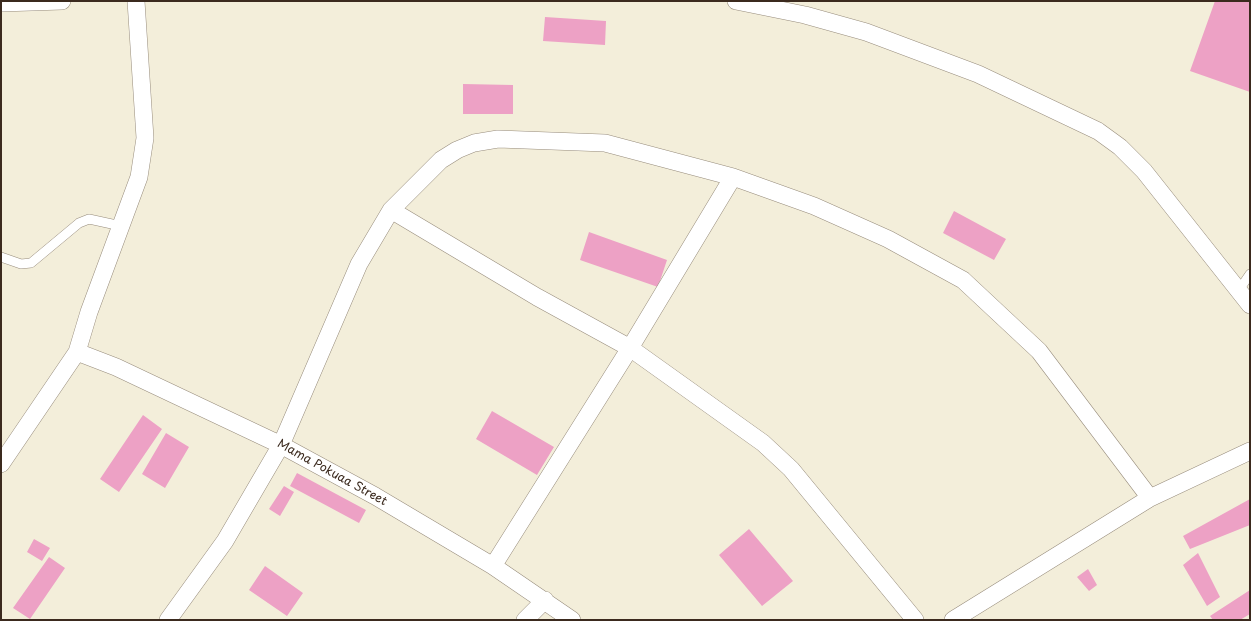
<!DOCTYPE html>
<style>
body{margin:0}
#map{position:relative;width:1251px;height:621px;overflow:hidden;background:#f3eeda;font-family:"Playpen Sans",sans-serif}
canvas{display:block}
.frame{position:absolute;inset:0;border:2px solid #3b2a1e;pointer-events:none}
</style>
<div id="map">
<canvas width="1251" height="621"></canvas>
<div class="frame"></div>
</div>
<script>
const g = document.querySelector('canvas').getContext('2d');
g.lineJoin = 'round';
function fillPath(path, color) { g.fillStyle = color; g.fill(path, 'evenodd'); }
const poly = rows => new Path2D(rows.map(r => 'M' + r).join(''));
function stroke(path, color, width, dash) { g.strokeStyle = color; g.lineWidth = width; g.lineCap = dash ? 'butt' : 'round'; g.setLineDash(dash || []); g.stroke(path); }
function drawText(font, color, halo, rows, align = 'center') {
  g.font = font + ' "Playpen Sans",sans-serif'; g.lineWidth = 3; g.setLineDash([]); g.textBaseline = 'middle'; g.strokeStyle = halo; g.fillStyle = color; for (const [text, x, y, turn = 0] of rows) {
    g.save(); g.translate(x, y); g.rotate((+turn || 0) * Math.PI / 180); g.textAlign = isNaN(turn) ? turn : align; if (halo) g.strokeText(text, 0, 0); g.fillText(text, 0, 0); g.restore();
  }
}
fillPath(poly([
 [1215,1,1250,1,1250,92,1190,71],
 [545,17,606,21,605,45,543,41],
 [463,84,513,85,513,114,463,114],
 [954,211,1006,239,994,260,943,233],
 [589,232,667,260,658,287,580,260],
 [492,411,554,447,537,475,476,439],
 [143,415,162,429,119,492,100,479],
 [166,433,189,447,165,488,142,474],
 [297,473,366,510,359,523,290,486],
 [284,486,294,492,280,516,269,509],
 [1250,499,1250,525,1190,549,1183,536],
 [749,529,793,581,762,606,719,555],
 [34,539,50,548,42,561,27,552],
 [1198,553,1220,597,1207,606,1183,565],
 [49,557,65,568,30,619,13,608],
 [265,566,303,593,287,616,249,590],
 [1088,569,1097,585,1089,591,1077,577],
 [1250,590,1250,614,1240,620,1213,620,1210,616]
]), '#eda1c5');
const service = poly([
 [1,257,21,264,31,263,79,223,89,219,121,226],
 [1239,290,1250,274]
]);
const minor = poly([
 [736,1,805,15,866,32,978,74,1098,131,1120,147,1144,171,1250,305],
 [1,3,62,1],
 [391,210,537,297,630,348,763,443,791,469,915,620],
 [77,352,116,367,281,445,375,496,493,566,572,620],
 [1,464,77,352,89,312,139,177,145,138,136,1],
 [493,566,630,348,733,177],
 [168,620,225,541,281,445,359,264,391,210,441,160,457,150,474,143,498,139,605,143,733,177,814,206,888,239,963,280,1039,351,1150,498],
 [525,620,545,600],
 [953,620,1150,498,1250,451]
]);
stroke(service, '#978c7c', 10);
stroke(minor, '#978c7c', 18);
stroke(service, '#fff', 9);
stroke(minor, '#fff', 17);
drawText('12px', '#3b2a1e', '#fff', [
 ["Mama Pokuaa Street",332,473,29]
]);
</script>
